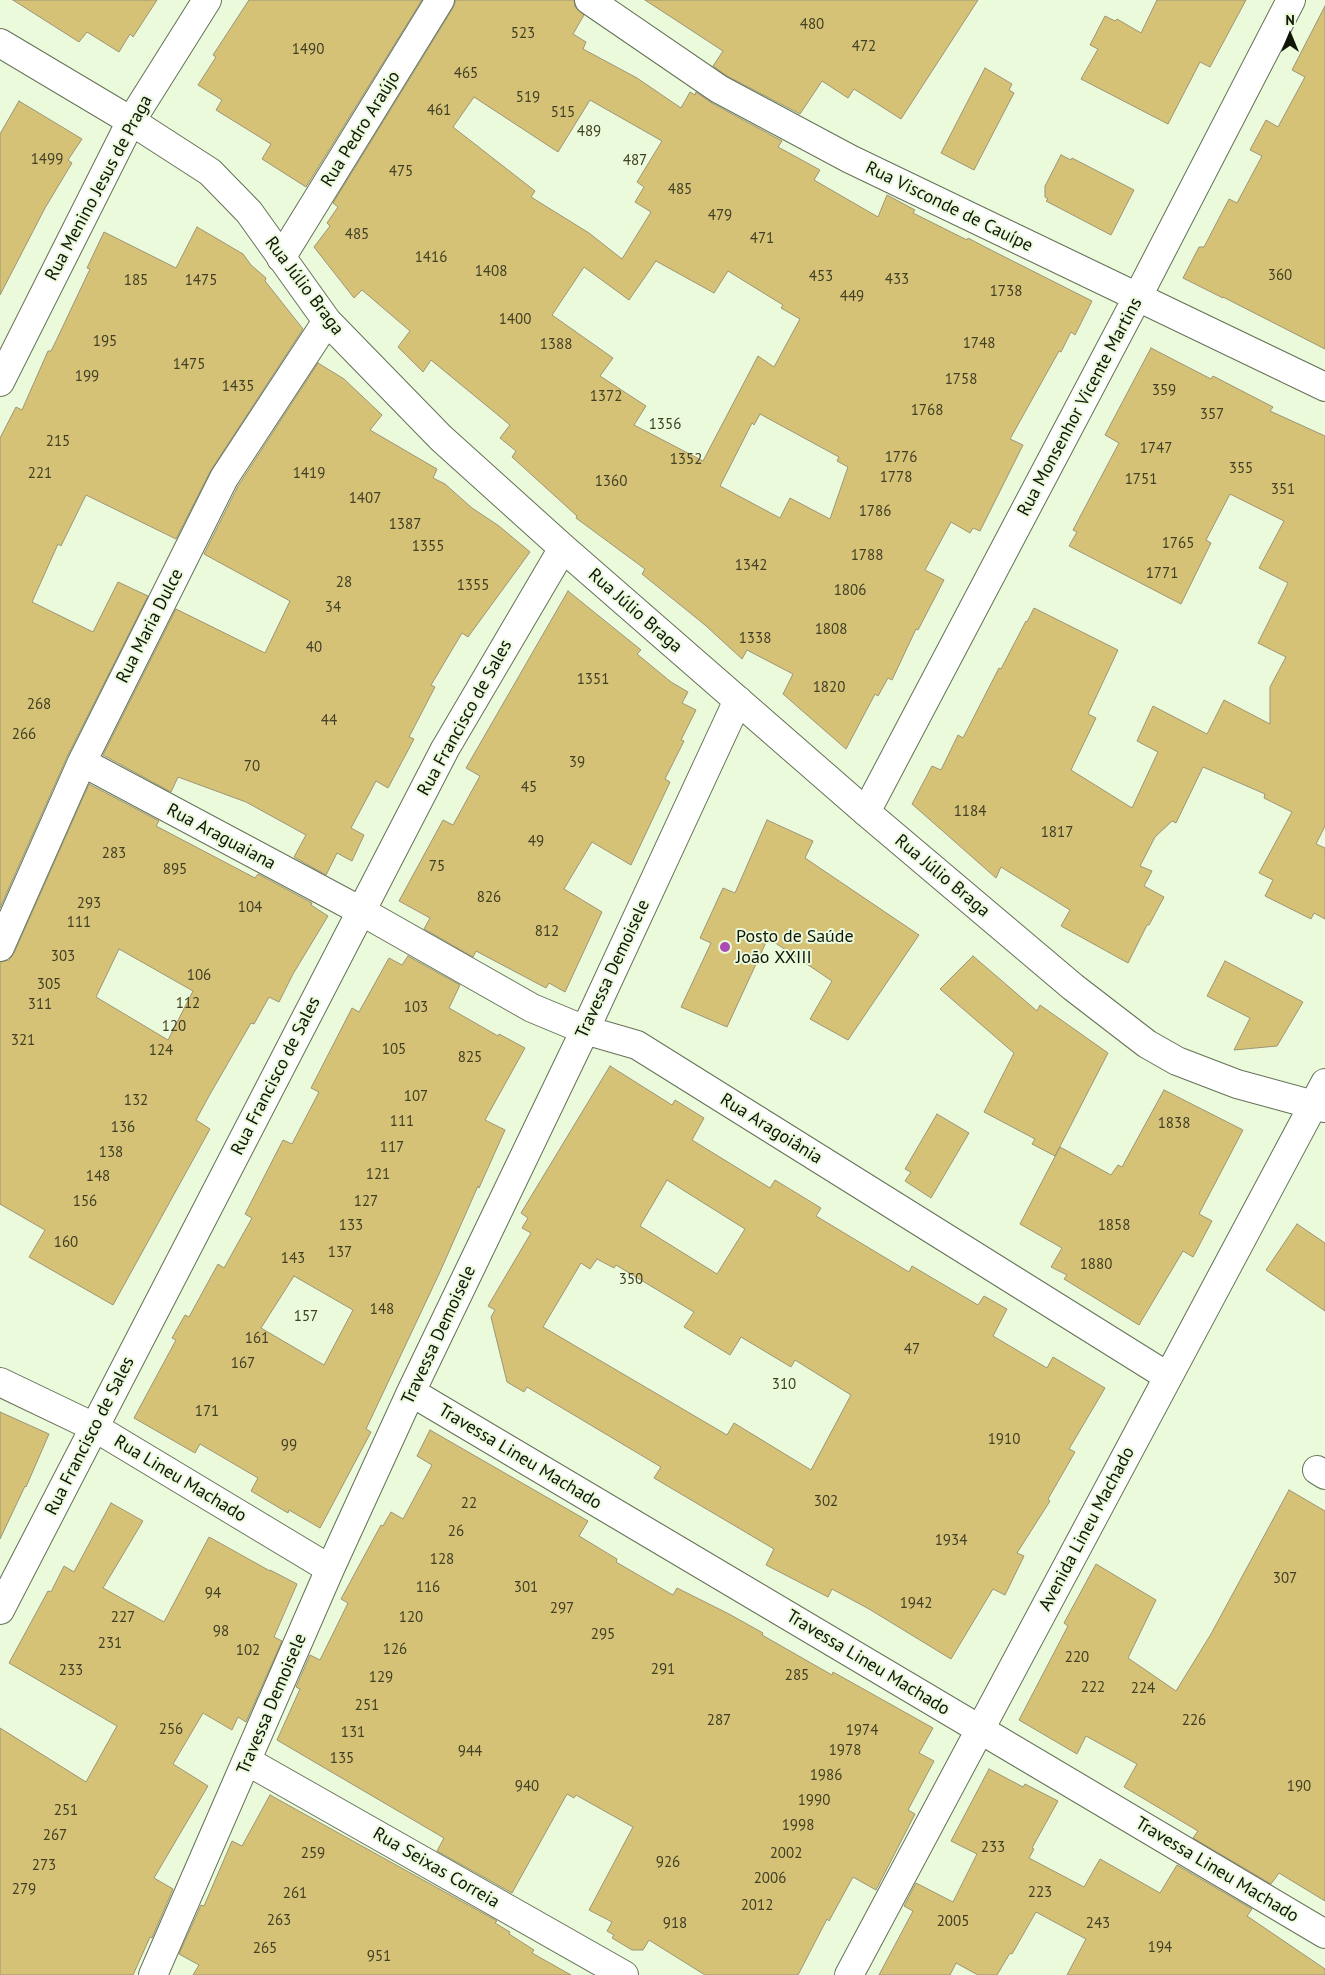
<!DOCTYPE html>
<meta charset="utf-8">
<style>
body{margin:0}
#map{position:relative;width:1325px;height:1975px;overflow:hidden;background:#eafada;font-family:"PT Sans",sans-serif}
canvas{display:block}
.north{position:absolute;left:1265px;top:10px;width:50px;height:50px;-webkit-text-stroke:4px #eafada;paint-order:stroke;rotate:0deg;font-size:14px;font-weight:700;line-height:20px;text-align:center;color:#10150a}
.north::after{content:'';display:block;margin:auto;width:18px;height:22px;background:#10150a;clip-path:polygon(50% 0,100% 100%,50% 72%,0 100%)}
</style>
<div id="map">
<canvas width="1325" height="1975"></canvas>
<div class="north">N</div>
</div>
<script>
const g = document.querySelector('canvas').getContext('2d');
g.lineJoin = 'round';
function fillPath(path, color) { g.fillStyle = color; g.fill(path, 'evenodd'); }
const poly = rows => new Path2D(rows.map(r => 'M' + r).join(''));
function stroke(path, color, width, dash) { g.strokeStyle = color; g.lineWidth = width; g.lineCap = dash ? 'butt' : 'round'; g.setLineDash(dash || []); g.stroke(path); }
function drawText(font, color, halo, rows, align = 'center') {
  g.font = font + ' "PT Sans",sans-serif'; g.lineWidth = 4; g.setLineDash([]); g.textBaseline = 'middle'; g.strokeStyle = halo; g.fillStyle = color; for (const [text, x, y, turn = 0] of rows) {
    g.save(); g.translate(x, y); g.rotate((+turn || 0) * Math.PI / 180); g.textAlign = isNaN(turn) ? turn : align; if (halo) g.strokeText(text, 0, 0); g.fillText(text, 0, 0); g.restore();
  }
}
const building = poly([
 [13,0,157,0,133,37,130,34,119,52,87,32,79,42,13,0],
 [249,0,422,0,306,187,262,159,271,144,216,110,222,100,198,85,216,57,213,55,249,0],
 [456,0,574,0,575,7,584,15,573,34,586,42,583,49,637,78,681,108,690,92,695,95,696,92,712,103,782,141,778,147,820,170,814,180,878,217,887,195,915,210,913,213,967,240,968,238,985,247,1092,301,1075,335,1071,332,1061,352,1059,351,1010,439,1023,445,980,531,973,528,970,533,951,522,925,570,944,580,918,630,916,629,892,680,888,678,878,696,875,694,846,749,783,694,793,674,747,650,742,659,705,625,642,574,645,569,576,518,577,516,512,457,516,451,500,438,510,425,431,360,423,372,398,347,410,331,362,290,354,298,314,247,330,226,327,223,338,207,333,203,453,8,456,0],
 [474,97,558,152,590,100,662,141,637,182,644,187,635,202,651,212,622,259,589,233,531,197,535,191,453,127,474,97],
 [656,261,714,293,728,271,783,305,781,308,800,319,774,367,758,356,703,461,634,425,646,406,600,376,613,358,552,315,584,267,629,300,656,261],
 [760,414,839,457,837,461,848,467,830,519,790,498,780,518,720,486,752,423,754,425,760,414],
 [645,0,978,0,901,119,854,89,848,98,822,81,800,114,727,76,713,66,723,51,645,0],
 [1157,0,1246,0,1210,67,1200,62,1168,124,1081,79,1098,49,1090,45,1105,16,1115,21,1117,19,1141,33,1157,0],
 [1325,6,1325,349,1223,297,1223,298,1183,278,1199,247,1204,247,1229,199,1237,203,1262,156,1250,150,1266,120,1278,127,1305,77,1292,70,1325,6],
 [985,68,1012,84,1009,90,1014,93,974,170,941,153,985,68],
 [19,101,82,139,68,160,72,163,45,208,0,295,0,134,19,101],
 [1061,155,1071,160,1072,158,1134,190,1111,235,1046,201,1048,199,1045,197,1045,186,1061,155],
 [197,227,243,254,251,265,266,278,265,281,303,329,211,470,176,539,86,495,61,546,58,544,32,602,93,632,118,582,148,596,68,755,0,908,0,438,16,407,22,410,48,351,51,351,56,341,90,269,87,268,104,232,176,268,197,227],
 [1151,348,1211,379,1213,376,1273,407,1270,411,1325,436,1325,826,1316,844,1325,848,1325,919,1314,913,1311,919,1265,896,1273,880,1259,873,1292,812,1264,798,1265,794,1203,767,1176,823,1172,821,1155,837,1140,866,1152,871,1144,886,1164,897,1149,925,1147,925,1128,963,1061,926,1070,910,1001,867,996,878,912,804,932,766,941,770,958,735,963,738,999,668,1001,669,1026,621,1027,622,1034,608,1118,650,1088,714,1096,718,1071,770,1132,808,1158,752,1137,741,1153,706,1207,734,1224,700,1270,724,1270,687,1286,657,1258,643,1288,583,1259,568,1284,521,1230,494,1206,540,1211,543,1181,604,1069,546,1077,532,1073,530,1119,443,1105,435,1151,348],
 [318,363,344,379,382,415,370,430,437,469,433,478,445,484,472,508,499,526,530,552,468,637,462,633,431,685,435,687,409,737,414,739,388,788,376,781,351,828,364,835,352,861,337,853,326,875,294,857,306,835,246,802,178,777,171,792,103,755,176,609,265,653,290,601,204,554,238,486,318,363],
 [568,591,641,650,637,654,671,682,688,692,682,703,696,710,681,740,684,741,665,779,670,782,631,865,592,842,564,889,602,912,565,992,549,983,546,988,476,951,473,957,424,929,430,918,399,901,443,820,453,825,480,776,466,768,568,591],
 [89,784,159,821,156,826,255,878,258,874,312,903,311,905,328,916,293,974,279,1002,269,997,254,1024,251,1023,209,1096,196,1120,210,1129,113,1305,29,1257,45,1230,0,1204,0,962,9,960,14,953,89,784],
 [119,949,193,991,168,1040,96,997,119,949],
 [767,820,813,841,805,858,919,935,848,1040,810,1019,832,981,768,938,727,1027,681,1007,711,943,700,938,723,888,735,893,767,820],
 [408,956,460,985,449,1008,498,1036,499,1034,525,1048,485,1120,505,1130,479,1188,478,1186,439,1274,366,1429,371,1432,320,1528,289,1510,288,1513,251,1491,258,1478,200,1444,195,1453,134,1418,176,1340,172,1338,185,1315,189,1317,218,1264,224,1268,252,1218,245,1214,283,1140,292,1144,319,1092,311,1088,352,1008,359,1012,389,958,402,965,408,956],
 [294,1276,353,1310,324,1365,261,1328,294,1276],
 [973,956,1037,1011,1040,1005,1108,1053,1055,1156,1032,1144,1035,1139,984,1112,1014,1053,940,989,973,956],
 [1225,961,1303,1002,1277,1046,1234,1050,1250,1018,1207,996,1225,961],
 [610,1066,672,1105,675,1100,704,1118,692,1140,770,1188,775,1180,821,1208,816,1216,909,1272,912,1266,978,1305,984,1296,1007,1309,993,1336,1047,1368,1053,1357,1105,1388,1069,1449,1075,1452,1048,1499,1050,1501,1017,1553,1024,1556,1005,1595,993,1589,951,1659,869,1609,832,1589,828,1597,766,1565,774,1549,654,1478,661,1467,527,1387,524,1392,507,1382,491,1317,495,1310,488,1306,531,1233,522,1228,528,1218,521,1213,610,1066],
 [667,1180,745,1229,717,1274,640,1226,667,1180],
 [597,1259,614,1268,616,1265,694,1312,684,1327,730,1355,741,1337,791,1367,795,1360,851,1395,811,1470,734,1423,727,1435,543,1327,581,1263,590,1269,597,1259],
 [1164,1090,1243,1130,1199,1214,1212,1221,1193,1257,1183,1251,1139,1325,1064,1279,1067,1275,1051,1267,1062,1248,1020,1224,1060,1147,1111,1175,1118,1165,1122,1167,1164,1090],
 [937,1114,969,1133,931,1198,905,1181,911,1172,905,1169,937,1114],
 [1297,1224,1325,1243,1325,1311,1266,1270,1297,1224],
 [0,1412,49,1434,26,1487,25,1486,0,1539,0,1412],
 [430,1430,588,1521,579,1536,617,1559,616,1562,640,1576,673,1595,677,1588,729,1614,763,1633,762,1635,832,1675,833,1672,933,1728,919,1753,934,1761,908,1810,915,1814,876,1890,853,1877,829,1921,827,1919,798,1975,705,1975,649,1940,643,1950,632,1950,612,1938,614,1935,607,1931,612,1922,589,1910,633,1827,576,1795,574,1798,567,1794,512,1893,437,1851,444,1838,277,1740,300,1689,296,1687,310,1655,320,1660,348,1603,341,1599,381,1525,383,1526,391,1512,403,1519,432,1465,417,1456,430,1430],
 [1289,1490,1325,1511,1325,1901,1279,1873,1271,1884,1193,1838,1198,1831,1124,1787,1137,1764,1086,1736,1077,1754,1019,1720,1068,1626,1064,1623,1096,1564,1156,1600,1128,1658,1176,1691,1211,1634,1289,1490],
 [111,1503,143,1521,103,1588,164,1622,209,1537,270,1571,270,1570,297,1584,274,1637,282,1641,246,1722,238,1717,232,1730,203,1713,173,1764,208,1786,154,1878,173,1889,152,1938,150,1937,133,1975,0,1975,0,1728,86,1782,117,1726,9,1663,48,1591,51,1592,64,1566,74,1572,111,1503],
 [989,1769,1023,1787,1025,1784,1058,1801,1032,1848,1034,1849,1029,1858,1084,1887,1100,1859,1160,1893,1177,1865,1252,1909,1247,1916,1325,1969,1325,1975,1067,1975,1086,1939,1036,1912,1012,1954,1010,1953,997,1975,978,1975,956,1963,950,1975,879,1975,913,1911,904,1906,916,1883,953,1902,977,1854,951,1841,989,1769],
 [270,1795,497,1921,495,1923,510,1932,509,1934,534,1950,532,1953,571,1975,193,1975,199,1965,179,1954,201,1905,204,1906,232,1841,242,1846,270,1795]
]);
fillPath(building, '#d5c277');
stroke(building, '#9d9576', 1);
const minor = poly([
 [589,0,719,89,850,159,1325,387],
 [0,43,131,121,210,172,249,212,327,321,441,438,563,548,866,812,1073,987,1147,1044,1177,1061,1237,1084,1325,1108],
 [281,258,440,0],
 [0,382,131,121,207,0],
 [82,762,361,911,532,1008,585,1030,637,1045,1167,1376],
 [866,812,1137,298,1291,0],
 [0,947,82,762,224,478,327,321],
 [0,1382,94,1427,330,1569],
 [411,1392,1325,1934],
 [1317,1470,1325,1475],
 [0,1610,445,749,563,548],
 [247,1761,624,1975],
 [153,1975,330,1569,411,1392,585,1030,738,700],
 [849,1975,1325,1083]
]);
stroke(minor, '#657257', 30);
stroke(minor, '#fff', 28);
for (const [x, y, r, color] of [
 [725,947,6,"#ab4bb3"]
]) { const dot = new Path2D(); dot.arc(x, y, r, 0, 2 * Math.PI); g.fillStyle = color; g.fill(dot); stroke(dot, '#eafada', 2); }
drawText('15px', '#414025', null, [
 ["480",812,25],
 ["523",523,34],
 ["472",864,47],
 ["1490",308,50],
 ["465",466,74],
 ["519",528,98],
 ["461",439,111],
 ["515",563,113],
 ["489",589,132],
 ["1499",47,160],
 ["487",635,161],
 ["475",401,172],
 ["485",680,190],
 ["479",720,216],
 ["485",357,235],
 ["471",762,239],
 ["1416",431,258],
 ["1408",491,272],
 ["360",1280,276],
 ["453",821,277],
 ["433",897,280],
 ["185",136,281],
 ["1475",201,281],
 ["1738",1006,292],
 ["449",852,297],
 ["1400",515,320],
 ["195",105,342],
 ["1748",979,344],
 ["1388",556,345],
 ["1475",189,365],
 ["199",87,377],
 ["1758",961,380],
 ["1435",238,387],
 ["359",1164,391],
 ["1372",606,397],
 ["1768",927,411],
 ["357",1212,415],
 ["1356",665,425],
 ["215",58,442],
 ["1747",1156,449],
 ["1776",901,458],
 ["1352",686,460],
 ["355",1241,469],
 ["221",40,474],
 ["1419",309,474],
 ["1778",896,478],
 ["1751",1141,480],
 ["1360",611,482],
 ["351",1283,490],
 ["1407",365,499],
 ["1786",875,512],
 ["1387",405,525],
 ["1765",1178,544],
 ["1355",428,547],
 ["1788",867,556],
 ["1342",751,566],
 ["1771",1162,574],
 ["28",344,583],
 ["1355",473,586],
 ["1806",850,591],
 ["34",333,608],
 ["1808",831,630],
 ["1338",755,639],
 ["40",314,648],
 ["1351",593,680],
 ["1820",829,688],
 ["268",39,705],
 ["44",329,721],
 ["266",24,735],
 ["39",577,763],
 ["70",252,767],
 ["45",529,788],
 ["1184",970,812],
 ["1817",1057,833],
 ["49",536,842],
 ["283",114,854],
 ["75",437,867],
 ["895",175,870],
 ["826",489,898],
 ["293",89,904],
 ["104",250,908],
 ["111",79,923],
 ["812",547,932],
 ["303",63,957],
 ["106",199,976],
 ["305",49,985],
 ["112",188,1004],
 ["311",40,1005],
 ["103",416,1008],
 ["120",174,1027],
 ["321",23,1041],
 ["105",394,1050],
 ["124",161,1051],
 ["825",470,1058],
 ["107",416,1097],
 ["132",136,1101],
 ["111",402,1122],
 ["1838",1174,1124],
 ["136",123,1128],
 ["117",392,1148],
 ["138",111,1153],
 ["121",378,1175],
 ["148",98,1177],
 ["156",85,1202],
 ["127",366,1202],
 ["133",351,1226],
 ["1858",1114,1226],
 ["160",66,1243],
 ["137",340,1253],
 ["143",293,1259],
 ["1880",1096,1265],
 ["350",631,1280],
 ["148",382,1310],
 ["157",306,1317],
 ["161",257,1339],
 ["47",912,1350],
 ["167",243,1364],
 ["310",784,1385],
 ["171",207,1412],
 ["1910",1004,1440],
 ["99",289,1446],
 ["302",826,1502],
 ["22",469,1504],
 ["26",456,1532],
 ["1934",951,1541],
 ["128",442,1560],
 ["307",1285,1579],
 ["116",428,1588],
 ["301",526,1588],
 ["94",213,1594],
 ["1942",916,1604],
 ["297",562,1609],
 ["227",123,1618],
 ["120",411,1618],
 ["98",221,1632],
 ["295",603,1635],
 ["231",110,1644],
 ["126",395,1650],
 ["102",248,1651],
 ["220",1077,1658],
 ["291",663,1670],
 ["233",71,1671],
 ["285",797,1676],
 ["129",381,1678],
 ["222",1093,1688],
 ["224",1143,1689],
 ["251",367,1706],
 ["287",719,1721],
 ["226",1194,1721],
 ["256",171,1730],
 ["1974",862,1731],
 ["131",353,1733],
 ["1978",845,1751],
 ["944",470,1752],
 ["135",342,1759],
 ["1986",826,1776],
 ["940",527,1787],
 ["190",1299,1787],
 ["1990",814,1801],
 ["251",66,1811],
 ["1998",798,1826],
 ["267",55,1836],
 ["233",993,1848],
 ["259",313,1854],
 ["2002",786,1854],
 ["926",668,1863],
 ["273",44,1866],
 ["2006",770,1879],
 ["279",24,1890],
 ["223",1040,1893],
 ["261",295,1894],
 ["2012",757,1906],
 ["263",279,1921],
 ["2005",953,1922],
 ["918",675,1924],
 ["243",1098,1924],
 ["194",1160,1948],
 ["265",265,1949],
 ["951",379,1957]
]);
drawText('18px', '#10150a', '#eafada', [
 ["Rua Pedro Araújo",361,129,-58],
 ["Rua Menino Jesus de Praga",99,188,-62],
 ["Rua Visconde de Cauípe",949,207,26],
 ["Rua Júlio Braga",304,286,53],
 ["Rua Monsenhor Vicente Martins",1080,407,-62],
 ["Rua Júlio Braga",635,611,41],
 ["Rua Maria Dulce",150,626,-63],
 ["Rua Francisco de Sales",465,718,-61],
 ["Rua Araguaiana",221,837,28],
 ["Rua Júlio Braga",942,876,40],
 ["Travessa Demoisele",613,969,-65],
 ["Rua Francisco de Sales",276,1076,-63],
 ["Rua Aragoiânia",771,1129,32],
 ["Travessa Demoisele",439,1335,-65],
 ["Rua Francisco de Sales",90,1436,-63],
 ["Travessa Lineu Machado",520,1457,31],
 ["Rua Lineu Machado",180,1479,31],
 ["Avenida Lineu Machado",1087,1529,-62],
 ["Travessa Lineu Machado",868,1663,31],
 ["Travessa Demoisele",272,1704,-67],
 ["Rua Seixas Correia",436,1868,30],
 ["Travessa Lineu Machado",1217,1870,31]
]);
drawText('18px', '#10150a', '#eafada', [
 ["Posto de Saúde",736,937],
 ["João XXIII",736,958]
], 'left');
</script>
